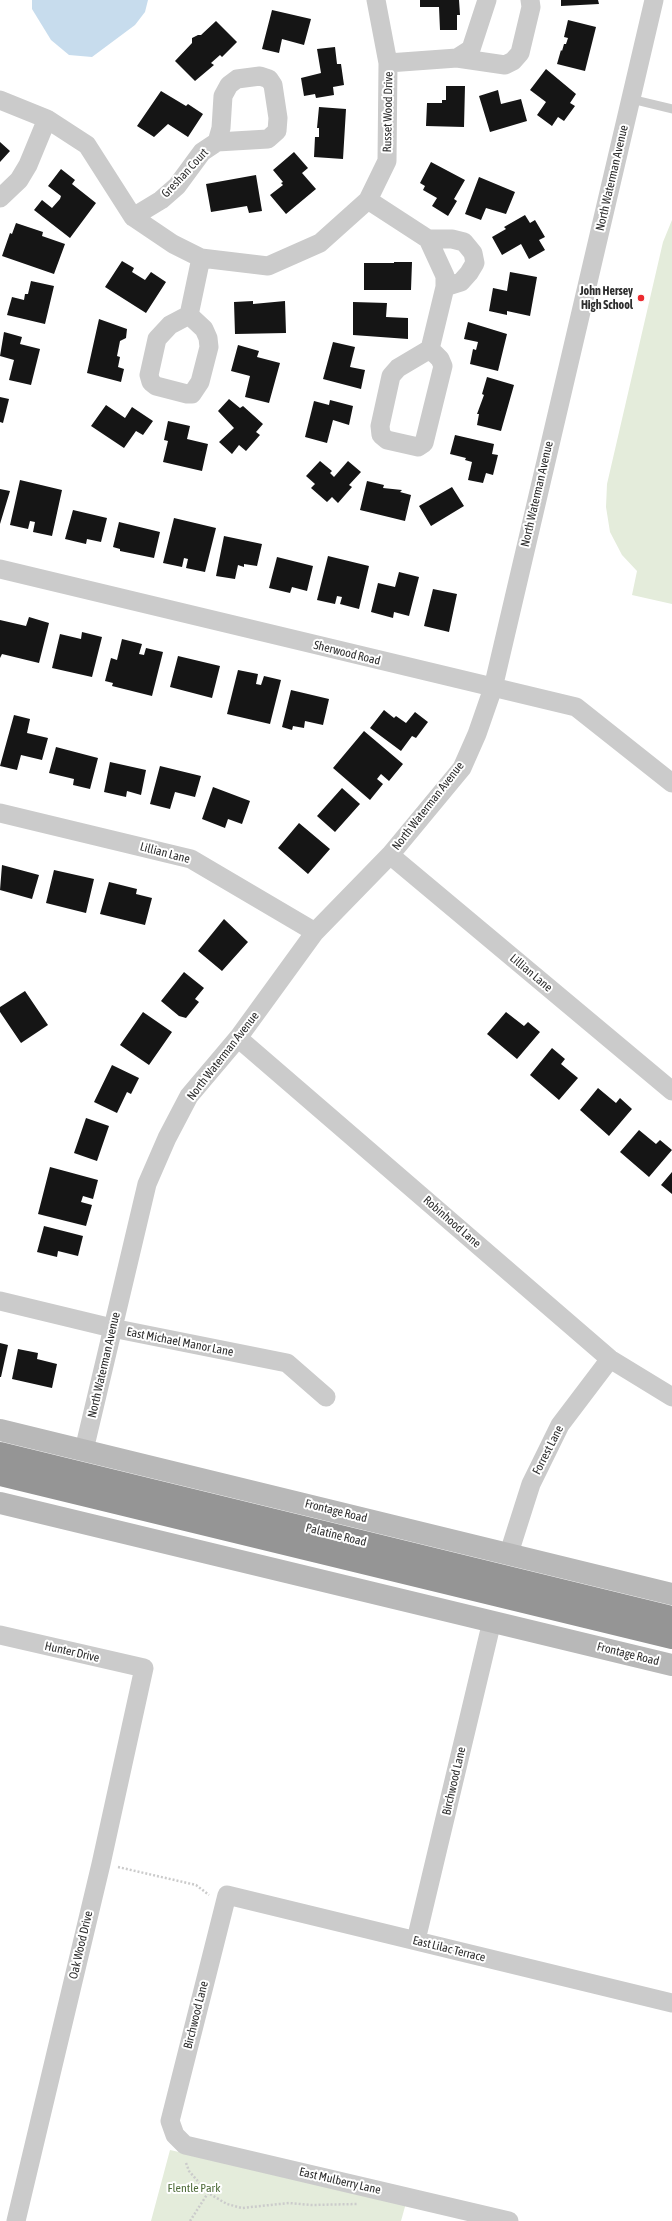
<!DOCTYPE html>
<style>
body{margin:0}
canvas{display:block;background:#fff}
</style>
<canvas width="672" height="2221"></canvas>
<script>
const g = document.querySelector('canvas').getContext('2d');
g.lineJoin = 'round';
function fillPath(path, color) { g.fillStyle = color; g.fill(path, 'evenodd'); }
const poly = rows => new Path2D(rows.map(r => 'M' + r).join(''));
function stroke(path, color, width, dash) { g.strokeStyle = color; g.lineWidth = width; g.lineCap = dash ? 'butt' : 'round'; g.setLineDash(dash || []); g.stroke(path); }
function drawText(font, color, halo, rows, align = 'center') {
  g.font = font + ' "Asap Condensed",sans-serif'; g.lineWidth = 4; g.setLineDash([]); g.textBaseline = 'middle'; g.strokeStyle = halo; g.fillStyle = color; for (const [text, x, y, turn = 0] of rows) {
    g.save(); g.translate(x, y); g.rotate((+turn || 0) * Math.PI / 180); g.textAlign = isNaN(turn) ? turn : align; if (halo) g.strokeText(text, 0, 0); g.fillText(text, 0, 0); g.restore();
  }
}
fillPath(poly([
 [672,220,672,604,632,595,637,571,622,555,610,532,606,507,607,484,663,242],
 [170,2150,406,2203,401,2221,151,2221]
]), '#e4ecdb');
fillPath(poly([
 [32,0,148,0,145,12,135,25,92,57,69,55,51,40,32,9]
]), '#c7dced');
fillPath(poly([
 [420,0,459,0,460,15,457,15,457,30,440,30,439,7,420,7],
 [561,0,598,0,599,4,561,6],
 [272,10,311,19,304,45,282,39,279,53,262,49],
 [568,20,596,27,585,71,557,64,561,50,562,51,564,44,566,44,568,38,564,37],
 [216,21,237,42,222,57,220,55,211,63,214,65,195,81,175,61,192,43,192,38,198,35,201,35],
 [335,47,337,64,341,64,344,85,333,87,334,95,316,98,315,94,304,96,301,78,321,73,317,49],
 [546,69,576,94,570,103,575,106,564,121,558,117,552,126,537,115,546,102,530,90],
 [446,86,465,86,464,127,426,126,427,103,442,103,442,100,446,100],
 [498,90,501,104,521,99,527,121,490,132,479,96],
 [161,91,186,106,188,104,203,114,188,137,168,124,154,137,137,126],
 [319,107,346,109,343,159,314,157,315,137,319,137,319,128,317,128],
 [0,142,10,151,0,162],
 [294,152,308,168,302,173,316,189,286,214,270,195,283,185,281,183,283,182,273,170],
 [431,162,465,180,454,199,457,201,448,216,432,206,437,198,423,190,425,186,420,183],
 [61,169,75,180,72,184,96,203,70,238,34,210,42,200,52,208,60,199,61,196,48,186],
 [256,175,262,211,249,213,247,206,211,212,206,184],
 [479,177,515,192,506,214,486,208,481,220,465,214],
 [525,215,530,223,535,220,545,237,539,240,545,250,529,259,521,244,502,255,492,237,506,229,504,227],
 [16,223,43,232,42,236,65,244,54,274,2,256,10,233,12,234],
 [122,261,134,268,132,272,145,280,151,272,166,282,146,313,105,287],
 [394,262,412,262,411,290,364,290,364,263,394,263],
 [510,272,537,277,530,316,507,311,507,315,489,311,493,288,507,291],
 [31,281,54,286,45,324,7,315,12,297,24,300,25,294,28,294],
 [253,301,253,304,285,301,286,333,235,334,234,302],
 [353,302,387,303,386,317,408,318,408,339,353,335],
 [99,319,127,329,126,338,120,341,117,356,120,357,118,367,124,369,121,382,87,373],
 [468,322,507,334,498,371,470,364,473,349,476,350,478,342,464,339],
 [4,332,22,337,20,344,40,349,31,385,9,380,14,360,0,356],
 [333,342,355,347,350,367,365,370,361,389,323,379],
 [238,345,259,351,257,357,280,363,269,403,245,397,250,376,231,371],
 [487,377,514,385,501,431,477,425,479,414,477,414,484,395,482,394],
 [0,397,9,399,3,423,0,422],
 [229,399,240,408,243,406,263,424,256,432,260,435,246,451,239,445,232,454,219,442,234,428,218,411],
 [330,400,353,406,349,425,333,420,327,443,305,437,314,401,329,405],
 [106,405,125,418,132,407,153,421,143,435,136,431,124,448,91,426],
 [168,421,190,426,187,439,208,444,202,471,163,462,168,441,164,440],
 [455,435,494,444,492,454,498,455,493,475,486,473,483,483,468,480,472,462,465,460,466,458,450,454],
 [320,461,332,471,330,473,334,477,348,461,361,472,349,485,352,487,338,503,332,497,327,502,311,488,315,484,306,476],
 [20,480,62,490,52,536,33,532,35,522,30,521,28,529,10,525],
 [367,481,384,485,383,488,402,490,400,492,411,495,405,521,360,510],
 [452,487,464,506,431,526,419,506],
 [0,489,10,491,0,524],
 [73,510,107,518,101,542,87,539,86,544,65,539],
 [174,518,216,528,205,572,186,568,188,559,184,558,182,567,163,563],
 [119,522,160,532,154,558,120,551,120,549,113,547],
 [224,536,262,544,257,566,244,564,244,567,238,565,235,579,216,576],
 [328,556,369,566,359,609,340,604,342,597,337,596,335,604,317,600],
 [277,557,313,566,307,591,292,587,290,593,269,588],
 [399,572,419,577,409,616,394,612,393,618,371,612,378,583,395,587],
 [433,589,457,594,449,632,424,626],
 [29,617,49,623,39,663,2,654,0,658,0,620,26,626],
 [82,632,102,637,92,677,52,668,60,634,81,639],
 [122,639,142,644,139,654,144,655,146,648,163,652,152,696,112,686,113,683,105,681,111,658,117,660],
 [178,656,220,666,212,698,170,687],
 [238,670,258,674,256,684,261,685,264,676,281,680,270,724,227,714],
 [291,690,329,699,323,725,305,721,304,728,293,726,292,730,282,727],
 [384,710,394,718,396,716,406,723,415,712,428,722,416,738,412,736,401,751,370,728],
 [14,715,30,719,27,733,48,738,42,760,21,755,17,770,0,766],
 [364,731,403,764,389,781,381,774,377,779,383,784,370,800,333,768],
 [56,747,98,758,90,789,73,785,74,779,49,773],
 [110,762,146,770,141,795,127,791,126,797,104,792],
 [160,766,201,776,195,797,175,792,170,809,150,804],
 [213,787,250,801,242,824,228,819,225,828,202,819],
 [342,788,360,804,335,832,317,816],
 [299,823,330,849,308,874,278,848],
 [2,865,39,875,32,899,0,890],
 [54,870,94,879,86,913,46,903],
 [109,882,137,889,136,894,152,898,145,925,100,914],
 [224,919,248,942,222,971,198,951],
 [184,972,204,988,195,999,199,1002,186,1018,179,1016,161,1001],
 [25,991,48,1025,21,1043,0,1012,0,1007],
 [143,1012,172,1032,149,1065,120,1045],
 [506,1012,524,1026,528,1022,540,1032,517,1059,487,1034],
 [552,1048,565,1059,561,1064,578,1078,559,1100,530,1075],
 [112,1065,139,1078,131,1094,127,1092,117,1113,94,1102],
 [598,1088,616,1103,620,1098,632,1109,609,1136,580,1110],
 [86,1118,109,1126,97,1161,74,1153],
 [639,1130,656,1144,660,1140,672,1150,649,1177,620,1152],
 [50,1167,98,1180,93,1199,83,1196,81,1202,92,1205,86,1226,38,1214],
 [672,1172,672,1194,661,1185],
 [44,1226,83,1236,78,1256,58,1251,57,1257,37,1252],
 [0,1343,8,1345,1,1377,0,1377],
 [18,1349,38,1353,37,1359,57,1364,52,1388,12,1379]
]), '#151515');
stroke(poly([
 [118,1867,196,1885,209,1895],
 [186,2163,189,2171,208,2193,227,2204,242,2208,289,2203,311,2205,357,2204],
 [190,2221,208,2193]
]), '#cbcbcb', 2.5, [2, 2]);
stroke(poly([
 [631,99,672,109]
]), '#cbcbcb', 9);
stroke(poly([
 [457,58,471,49,487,0],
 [388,63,457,58,505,65,513,61,520,53,531,7,530,0],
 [0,100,47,119,87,145,133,217,173,244,201,258,268,266,320,243,368,200,387,161,388,63,376,0],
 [0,198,19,180,28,165,47,119],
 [368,200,428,239,445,276,445,287,430,349,398,368,391,376,380,426,381,435,387,440,418,447,424,443,443,366,440,359,430,349],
 [133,217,161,200,177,186,202,152,217,142,268,139,277,131,278,118,273,85,269,79,260,76,237,79,229,85,223,96,221,128,217,142],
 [428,239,452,239,464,242,473,253,475,263,469,273,461,282,445,287],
 [189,315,204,329,208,338,209,347,200,382,192,394,187,394,156,386,151,382,149,375,157,339,170,325,189,315],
 [189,315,201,258],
 [0,569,576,707,672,783],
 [0,813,191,859,315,932],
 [390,855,672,1091],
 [238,1038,610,1359,672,1397],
 [0,1301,112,1328,287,1363,326,1397],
 [84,1450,147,1184,167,1138,189,1096,238,1038,315,932,390,855,462,768,477,734,493,688,654,0],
 [509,1553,531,1484,560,1425,610,1359],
 [0,1635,144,1668,101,1864,16,2221],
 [416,1940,492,1621],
 [509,2221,185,2145,175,2135,170,2121,227,1895,672,2003]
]), '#cbcbcb', 19);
stroke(poly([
 [0,1430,672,1594],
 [0,1503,672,1665]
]), '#b8b8b8', 22);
stroke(poly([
 [0,1453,672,1617],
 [0,1475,672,1638]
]), '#959595', 22);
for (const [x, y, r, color] of [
 [641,298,4,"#ec2a2f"]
]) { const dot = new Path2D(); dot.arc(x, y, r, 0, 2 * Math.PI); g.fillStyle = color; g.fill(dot); stroke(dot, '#fff', 1.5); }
drawText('12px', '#2e2e2e', '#fff', [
 ["Russet Wood Drive",388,112,-89],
 ["Greshan Court",185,173,-47],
 ["North Waterman Avenue",612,178,-77],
 ["North Waterman Avenue",537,494,-77],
 ["Sherwood Road",347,653,14],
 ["North Waterman Avenue",428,806,-52],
 ["Lillian Lane",165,853,15],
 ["Lillian Lane",531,973,40],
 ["North Waterman Avenue",223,1056,-52],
 ["Robinhood Lane",452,1222,41],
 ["East Michael Manor Lane",180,1342,11],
 ["North Waterman Avenue",104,1365,-77],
 ["Forrest Lane",548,1450,-63],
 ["Frontage Road",336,1511,14],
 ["Palatine Road",336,1535,14],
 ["Hunter Drive",72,1652,13],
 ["Frontage Road",628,1654,14],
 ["Birchwood Lane",454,1781,-77],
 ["Oak Wood Drive",81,1945,-77],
 ["East Lilac Terrace",449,1949,14],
 ["Birchwood Lane",196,2015,-76],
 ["East Mulberry Lane",340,2181,13]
]);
drawText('bold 12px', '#2e2e2e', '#fff', [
 ["John Hersey",633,291],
 ["High School",633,305]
], 'right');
drawText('12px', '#4f6c3a', '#fff', [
 ["Flentle Park",194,2188]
]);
</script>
